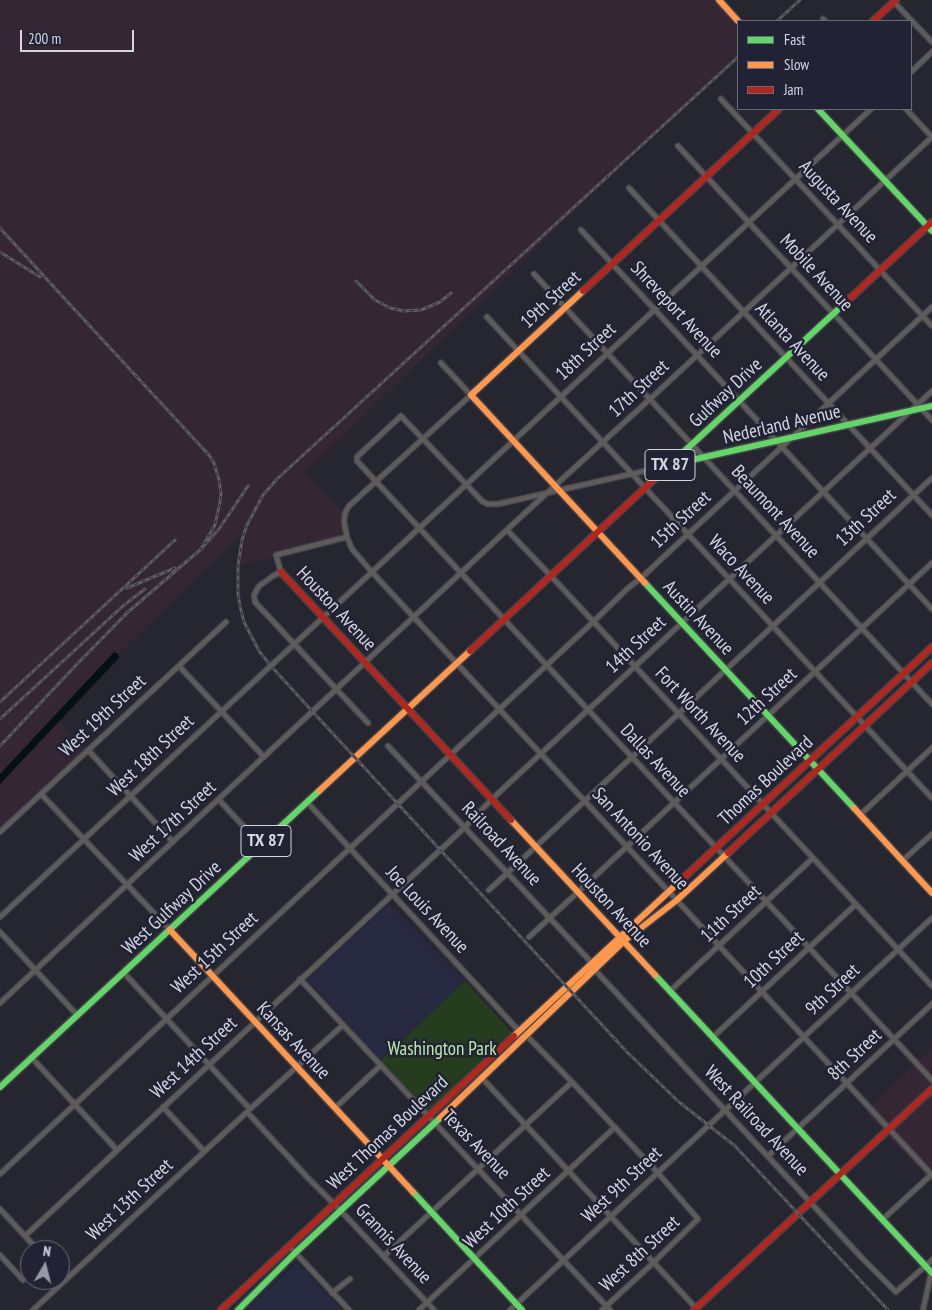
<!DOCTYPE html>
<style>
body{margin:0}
#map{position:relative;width:932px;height:1310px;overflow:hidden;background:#262630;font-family:"PT Sans Narrow",sans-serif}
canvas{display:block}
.legend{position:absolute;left:737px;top:20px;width:175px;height:90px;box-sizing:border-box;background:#212335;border:1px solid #686a7a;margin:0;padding:6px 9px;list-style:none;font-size:15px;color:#d3d5e1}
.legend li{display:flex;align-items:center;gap:10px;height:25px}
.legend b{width:25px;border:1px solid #686a7a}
.north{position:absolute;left:20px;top:1240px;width:50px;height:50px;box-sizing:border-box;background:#212335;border:1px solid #686a7a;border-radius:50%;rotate:8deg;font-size:14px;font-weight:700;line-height:20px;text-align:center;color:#d3d5e1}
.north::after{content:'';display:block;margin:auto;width:18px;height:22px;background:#9698a3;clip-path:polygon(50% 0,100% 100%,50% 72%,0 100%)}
.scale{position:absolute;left:20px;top:30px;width:114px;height:22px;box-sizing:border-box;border:2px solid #d3d5e1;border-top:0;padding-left:6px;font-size:15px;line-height:18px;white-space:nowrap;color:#d3d5e1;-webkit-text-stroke:4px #212335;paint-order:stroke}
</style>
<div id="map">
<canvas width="932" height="1310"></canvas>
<ul class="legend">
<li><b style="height:6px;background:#63d668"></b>Fast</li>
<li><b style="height:6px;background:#ff974d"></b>Slow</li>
<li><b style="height:6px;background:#b3261e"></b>Jam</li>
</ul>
<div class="north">N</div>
<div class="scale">200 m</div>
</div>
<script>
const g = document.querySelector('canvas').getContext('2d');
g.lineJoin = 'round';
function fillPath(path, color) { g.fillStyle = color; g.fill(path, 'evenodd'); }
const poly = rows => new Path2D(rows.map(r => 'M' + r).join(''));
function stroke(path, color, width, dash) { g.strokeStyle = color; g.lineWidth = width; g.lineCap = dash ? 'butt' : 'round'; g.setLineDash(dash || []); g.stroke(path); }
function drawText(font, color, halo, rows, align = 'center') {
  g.font = font + ' "PT Sans Narrow",sans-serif'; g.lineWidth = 5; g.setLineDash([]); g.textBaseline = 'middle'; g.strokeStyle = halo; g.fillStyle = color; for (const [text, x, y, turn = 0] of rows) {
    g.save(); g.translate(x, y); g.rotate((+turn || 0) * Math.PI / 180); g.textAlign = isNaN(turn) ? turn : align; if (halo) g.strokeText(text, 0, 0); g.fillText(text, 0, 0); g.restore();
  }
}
fillPath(poly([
 [0,0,719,0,738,21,738,57,650,138,306,472,342,512,341,519,344,537,277,557,238,566,244,532,54,716,88,750,0,832],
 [932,1048,932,1184,865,1112]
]), '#342632');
fillPath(poly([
 [389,904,465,981,380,1060,307,979],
 [297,1262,342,1310,246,1310]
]), '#272940');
fillPath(poly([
 [465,981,512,1032,428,1111,380,1061]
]), '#263c1e');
fillPath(poly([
 [114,652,118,654,119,658,0,784,0,774]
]), '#031114');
const street = poly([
 [894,2,932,42],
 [823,19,825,21],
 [911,72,932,52],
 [721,99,932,326],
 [906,109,932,137],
 [678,146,932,420],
 [629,188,932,515],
 [581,230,932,609],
 [534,274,932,704],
 [487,317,932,798],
 [441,363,471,395,349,506,345,513,344,522,347,537,352,549,371,571,932,1175],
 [667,466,498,504,487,504,482,501,401,416,360,454,357,457,357,461,932,1080],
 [508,531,551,576,932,986],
 [347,537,276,555,281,572,273,576,259,586,254,595,255,602,368,723],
 [179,666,264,757],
 [388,746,592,963],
 [88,750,173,842],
 [41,794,170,930],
 [219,800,261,845],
 [307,802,520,1032],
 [860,815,932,748],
 [0,832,226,622],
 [902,861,932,834],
 [489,890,932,478],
 [0,917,871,109],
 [0,932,78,1016],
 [529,937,578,892,932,563],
 [595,970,862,1258,896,1292,932,1260],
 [124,973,250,1109,343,1025],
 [300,979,610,1310],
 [670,991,813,858],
 [0,1003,525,513,650,399,932,137],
 [713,1037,856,904],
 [530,1039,572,1082,658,1173,698,1219,653,1263,602,1310],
 [32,1058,117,1150],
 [481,1077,696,1308],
 [163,1107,204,1151],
 [335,1108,380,1066],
 [768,1156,932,1004],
 [0,1174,593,622,627,589,641,578,932,307],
 [0,1209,38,1250],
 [882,1220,932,1174],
 [25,1236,465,827,492,799,932,391],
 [289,1246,349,1310],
 [0,1255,23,1280],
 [384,1256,572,1082],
 [60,1274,66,1280],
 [332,1293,350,1279],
 [33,1310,247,1112,308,1178,341,1211,434,1310],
 [419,1310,615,1127],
 [510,1310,932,918],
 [923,1310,931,1273]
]);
const fast = poly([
 [818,109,932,231],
 [677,458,845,303],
 [669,465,932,406],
 [645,583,854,808],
 [655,975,932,1273],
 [0,1087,319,791],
 [413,1192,522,1310],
 [238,1310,295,1253,440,1118]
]);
const slow = poly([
 [719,0,738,21],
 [583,291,471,395,645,583],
 [319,791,470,651],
 [854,808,932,893],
 [511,820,655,975],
 [170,930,413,1192],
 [514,1036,678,883],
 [440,1118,624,941,677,900,728,853]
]);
const jam = poly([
 [873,21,896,0],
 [583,291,779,109],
 [845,303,932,222],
 [281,572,511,820],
 [470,651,677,458],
 [728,853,932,663],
 [678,883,932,647],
 [221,1310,514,1036],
 [694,1310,932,1089]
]);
stroke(street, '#43434b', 7);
stroke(fast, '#43434b', 9);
stroke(slow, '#43434b', 9);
stroke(jam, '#43434b', 9);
stroke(street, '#5e5c5b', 4.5);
stroke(fast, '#63d668', 6);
stroke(slow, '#ff974d', 6);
stroke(jam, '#b3261e', 6);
const rail = poly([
 [777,21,800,0],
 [738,57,277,479,263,495,247,525,242,540,238,566,238,594,240,606,244,622,259,651,271,666,312,711,627,1052,679,1102,735,1146,888,1310],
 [0,228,64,298,209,455,214,463,219,480,221,493,220,502,215,525,201,549],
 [0,252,40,277],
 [356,281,375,300,390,308,404,311,421,310,440,302,451,293],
 [127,588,175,568],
 [0,702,175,540],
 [0,719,124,605,145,589],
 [0,746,78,663,128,612,201,549,219,529,248,486]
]);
stroke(rail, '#5d5d60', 3);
stroke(rail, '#212335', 1, [4]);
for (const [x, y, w] of [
 [670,465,50],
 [266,841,50]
]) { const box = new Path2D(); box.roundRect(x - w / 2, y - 15.5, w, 31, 4); g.fillStyle = '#212335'; g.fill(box); stroke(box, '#d3d5e1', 1); }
drawText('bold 18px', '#d3d5e1', null, [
 ["TX 87",670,465],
 ["TX 87",266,841]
]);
drawText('19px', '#d3d5e1', '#212335', [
 ["Augusta Avenue",838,202,47],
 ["Mobile Avenue",816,273,47],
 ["19th Street",551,300,-43],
 ["Shreveport Avenue",676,310,47],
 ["Atlanta Avenue",792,342,47],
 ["18th Street",586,352,-43],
 ["17th Street",639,389,-43],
 ["Gulfway Drive",726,393,-43],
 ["Nederland Avenue",782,425,-13],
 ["Beaumont Avenue",775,512,47],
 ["13th Street",866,518,-43],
 ["15th Street",681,520,-43],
 ["Waco Avenue",741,570,47],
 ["Houston Avenue",336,609,47],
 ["Austin Avenue",698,618,47],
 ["14th Street",636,645,-43],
 ["12th Street",767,697,-43],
 ["Fort Worth Avenue",700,715,47],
 ["West 19th Street",103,716,-43],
 ["West 18th Street",151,756,-43],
 ["Dallas Avenue",655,761,47],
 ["Thomas Boulevard",766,781,-43],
 ["West 17th Street",173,822,-43],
 ["San Antonio Avenue",640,839,47],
 ["Railroad Avenue",501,844,47],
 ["Houston Avenue",611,906,47],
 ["West Gulfway Drive",172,908,-43],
 ["Joe Louis Avenue",427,910,47],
 ["11th Street",731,914,-43],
 ["West 15th Street",215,953,-43],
 ["10th Street",774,960,-43],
 ["9th Street",833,990,-43],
 ["Kansas Avenue",293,1041,47],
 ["8th Street",855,1055,-43],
 ["West 14th Street",194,1058,-43],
 ["West Railroad Avenue",756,1121,47],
 ["West Thomas Boulevard",388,1133,-43],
 ["Texas Avenue",476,1145,46],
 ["West 9th Street",622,1185,-43],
 ["West 13th Street",130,1200,-43],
 ["West 10th Street",507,1208,-43],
 ["Grannis Avenue",393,1244,47],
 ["West 8th Street",640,1254,-43]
]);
drawText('19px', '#bbeba7', '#212335', [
 ["Washington Park",442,1050]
]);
</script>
